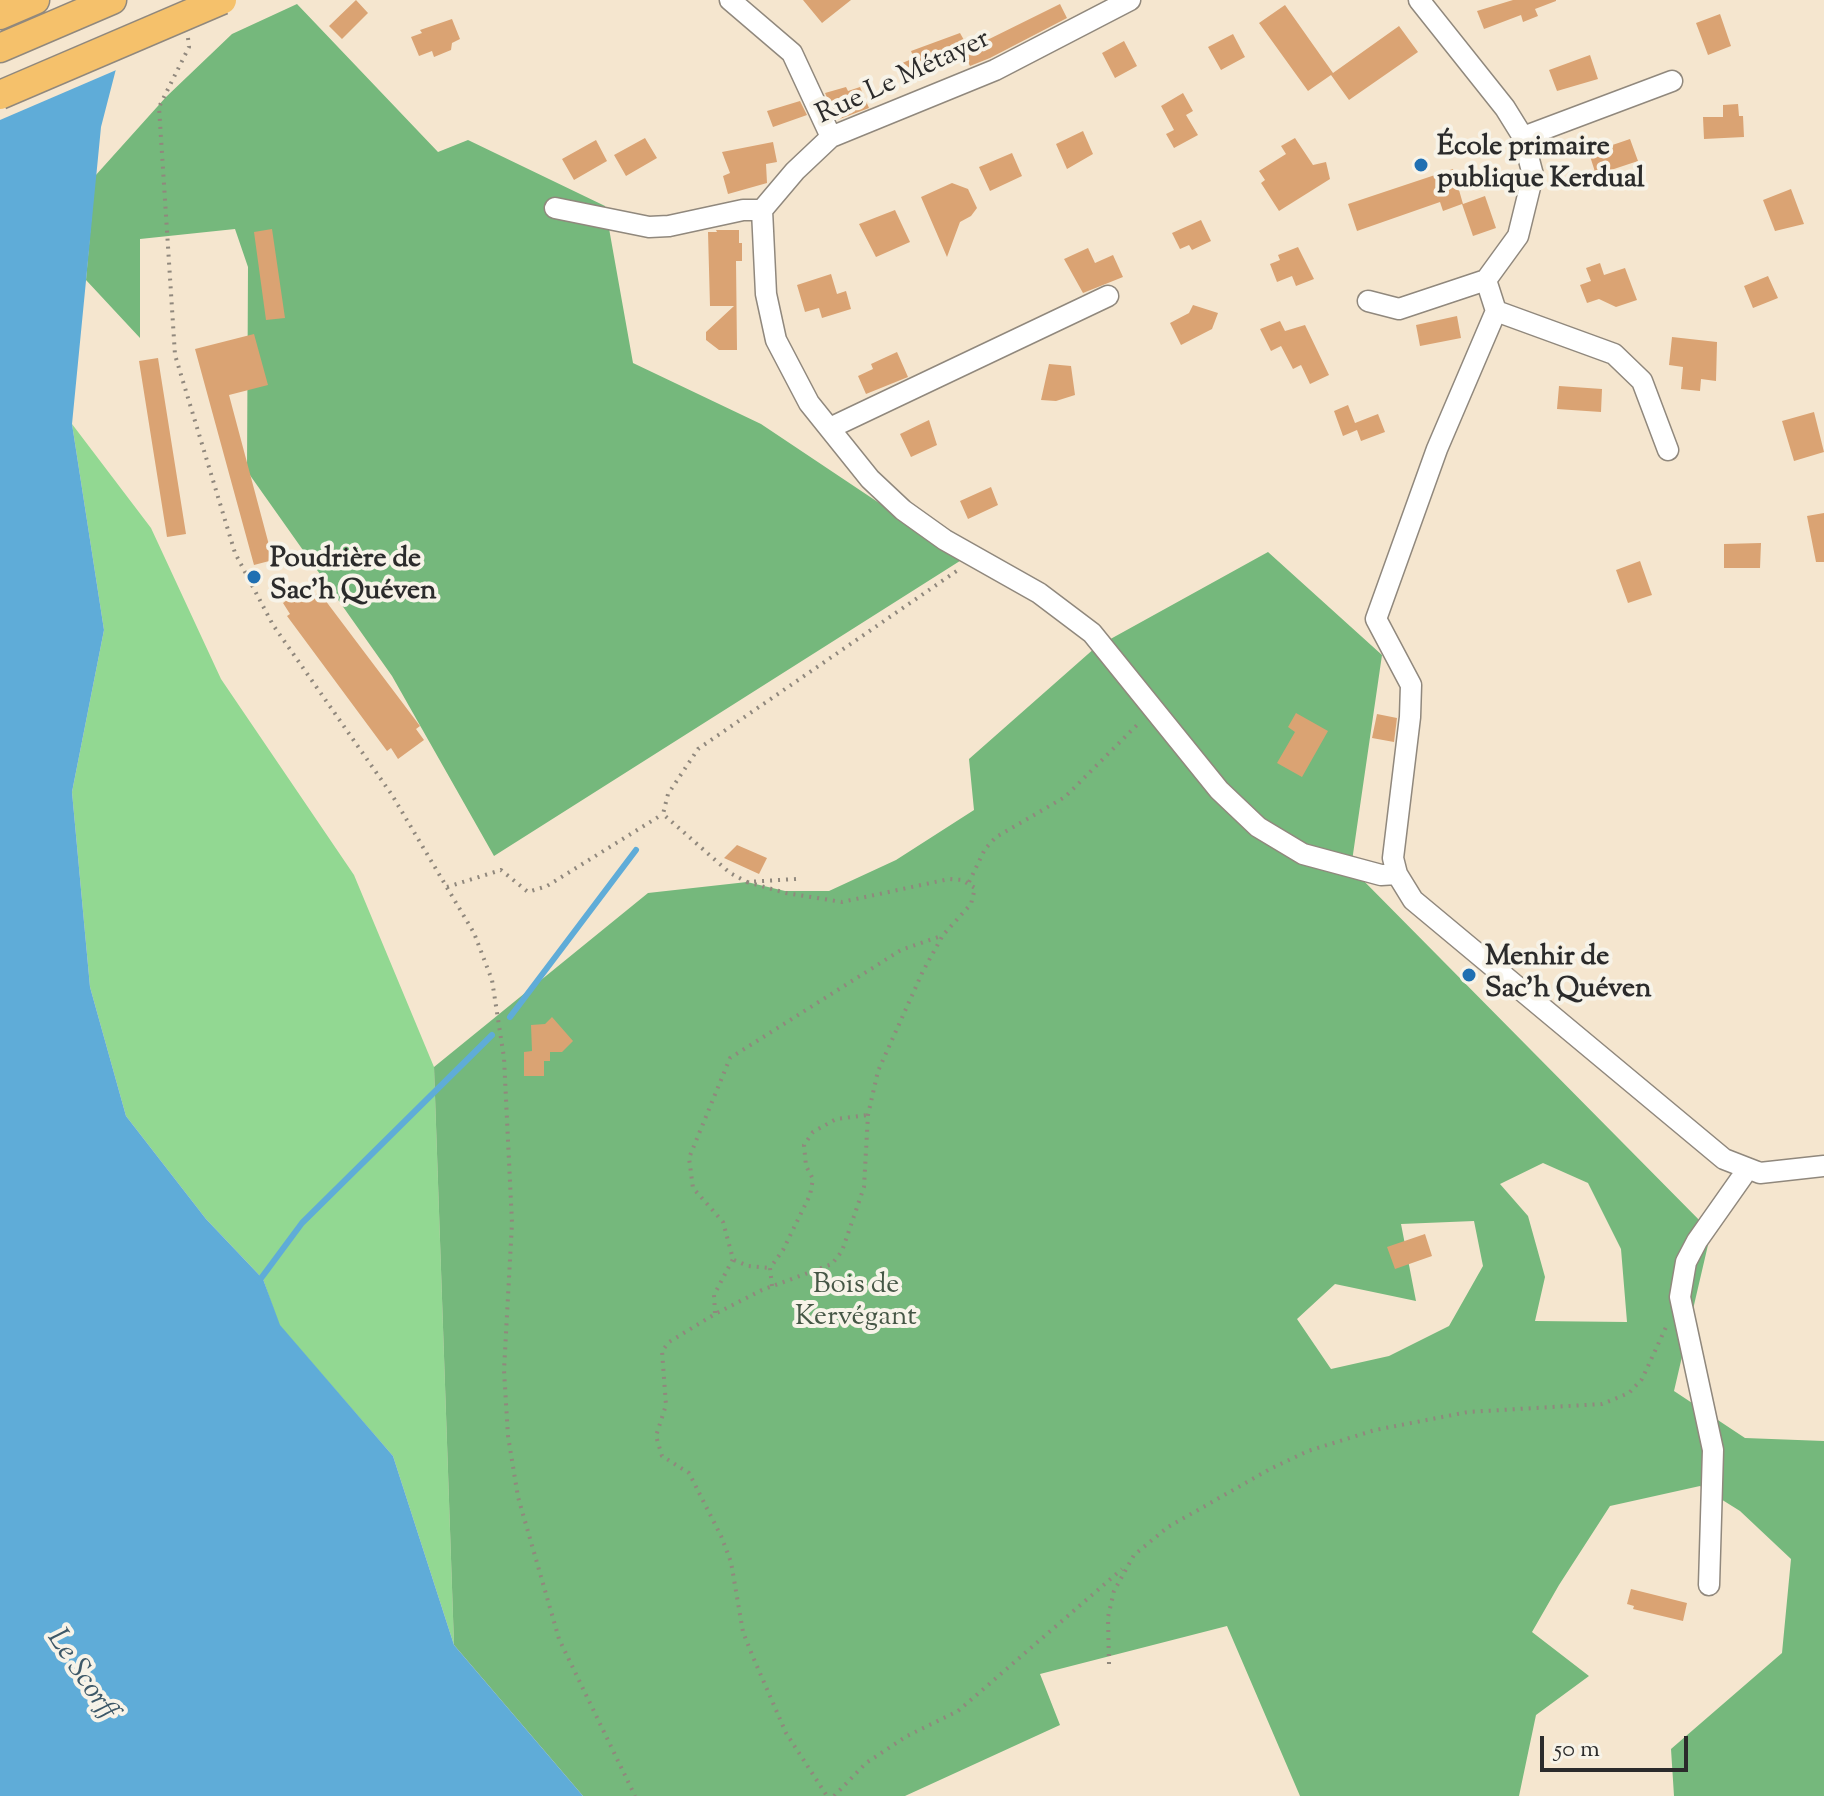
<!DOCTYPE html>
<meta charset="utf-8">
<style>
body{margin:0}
#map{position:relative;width:1824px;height:1796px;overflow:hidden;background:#f5e6cf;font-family:"Sorts Mill Goudy",serif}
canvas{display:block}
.scale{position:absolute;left:1540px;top:1736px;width:148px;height:36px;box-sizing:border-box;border:4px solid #2b2b2b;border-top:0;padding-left:10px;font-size:24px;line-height:28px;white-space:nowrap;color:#2b2b2b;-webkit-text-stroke:6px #f7f3e8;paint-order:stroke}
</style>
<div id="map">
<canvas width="1824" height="1796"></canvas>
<div class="scale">50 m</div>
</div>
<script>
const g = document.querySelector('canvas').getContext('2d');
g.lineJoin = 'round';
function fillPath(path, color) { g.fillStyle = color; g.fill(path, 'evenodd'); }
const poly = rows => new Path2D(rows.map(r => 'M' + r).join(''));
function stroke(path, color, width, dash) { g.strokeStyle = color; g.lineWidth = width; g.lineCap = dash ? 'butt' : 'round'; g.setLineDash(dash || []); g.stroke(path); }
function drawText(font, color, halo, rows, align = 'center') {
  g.font = font + ' "Sorts Mill Goudy",serif'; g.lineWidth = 8; g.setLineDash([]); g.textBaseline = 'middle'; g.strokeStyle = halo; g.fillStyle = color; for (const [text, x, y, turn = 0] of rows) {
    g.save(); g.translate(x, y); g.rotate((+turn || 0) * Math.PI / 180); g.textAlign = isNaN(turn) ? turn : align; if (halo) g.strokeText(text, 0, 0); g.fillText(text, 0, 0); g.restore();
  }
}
fillPath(poly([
 [72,424,151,528,221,679,354,875,434,1067,454,1645,393,1456,279,1325,263,1279,206,1219,126,1116,90,987,72,792,104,630]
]), '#92d892');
fillPath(poly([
 [297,4,438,152,468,140,605,206,633,363,761,424,963,559,494,856,392,676,247,471,248,267,235,229,140,239,140,338,86,280,95,176,166,97,232,34],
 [1268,552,1382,655,1351,868,1711,1232,1674,1391,1745,1438,1824,1441,1824,1796,1674,1796,1671,1749,1782,1653,1791,1559,1740,1511,1700,1486,1610,1506,1559,1585,1532,1632,1589,1676,1536,1715,1519,1796,1300,1796,1227,1626,1040,1674,1060,1725,905,1796,583,1796,454,1645,434,1067,648,893,747,882,785,891,829,891,896,860,974,810,969,759,1096,647],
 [1543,1163,1588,1183,1621,1249,1627,1322,1535,1321,1545,1277,1528,1216,1500,1184],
 [1474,1221,1483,1266,1449,1326,1389,1356,1331,1369,1297,1319,1335,1284,1416,1301,1401,1224]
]), '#75b87c');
fillPath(poly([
 [0,0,116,69,101,127,72,424,104,630,72,792,90,987,126,1116,206,1219,263,1279,280,1325,393,1456,454,1645,583,1796,0,1796]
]), '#5facd8');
fillPath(poly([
 [0,0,150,0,151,7,121,68,0,120]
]), '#f5e6cf');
stroke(poly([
 [510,1017,636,850],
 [259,1281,302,1223,492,1035]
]), '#5facd8', 6);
fillPath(poly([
 [356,0,368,13,342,39,329,26],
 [803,0,851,0,822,23],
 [1513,0,1556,0,1556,1,1535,9,1538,16,1523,22,1521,15,1484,29,1477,11],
 [1060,4,1067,18,990,58,970,66,965,56,906,79,900,64,914,58,911,51,960,33,969,49],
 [1285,5,1333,73,1399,26,1418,52,1349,100,1331,75,1308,91,1259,23],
 [1720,14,1731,46,1708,55,1696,23],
 [452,19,460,39,452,43,451,50,434,57,432,51,419,56,411,37,422,33,420,30],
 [1233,34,1245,57,1221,70,1208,47],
 [1124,41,1137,66,1115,78,1102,53],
 [1590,55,1598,79,1557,91,1549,70],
 [846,87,848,91,860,87,869,108,837,120,825,93],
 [1183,93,1193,111,1186,115,1198,135,1174,148,1166,134,1174,130,1161,106],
 [800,101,807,115,773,127,767,111],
 [1738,104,1739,116,1743,116,1744,137,1704,139,1703,117,1723,117,1723,105],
 [1083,131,1093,154,1067,169,1056,144],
 [645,138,657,158,626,176,614,155],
 [1295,138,1313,165,1326,162,1330,179,1279,211,1261,183,1265,180,1259,171,1286,154,1281,146],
 [1630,139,1638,161,1596,175,1589,153],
 [596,140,607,161,574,180,562,159],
 [773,142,777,162,766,164,767,183,728,194,723,176,730,173,722,152],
 [1012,153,1022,176,990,191,979,167],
 [1453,169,1463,204,1485,196,1496,228,1473,236,1462,204,1443,211,1440,202,1357,231,1348,204],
 [952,183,968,189,977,208,971,216,960,222,947,257,921,197],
 [1791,189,1804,224,1775,231,1763,200],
 [895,210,910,242,876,257,859,224],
 [1201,220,1211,241,1192,250,1189,245,1180,249,1172,233],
 [272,229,285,318,266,320,254,232],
 [716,230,739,230,739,243,742,243,742,261,736,261,737,350,719,350,706,340,706,332,734,306,710,306,708,232,717,232],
 [1298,247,1314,279,1296,286,1292,276,1277,282,1270,264,1280,260,1278,255],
 [1088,248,1095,263,1113,255,1123,277,1083,293,1064,259],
 [1600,263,1604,275,1625,268,1637,300,1616,307,1599,299,1587,303,1580,285,1591,281,1586,268],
 [831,274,837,294,846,291,851,309,822,318,819,308,805,312,797,285],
 [1768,276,1778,298,1753,308,1744,286],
 [1193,305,1218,313,1212,329,1181,345,1170,323,1189,313],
 [1457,316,1461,338,1420,346,1416,325],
 [1280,321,1285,331,1305,325,1329,375,1310,384,1301,365,1293,369,1281,346,1271,351,1260,329],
 [254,334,268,385,229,395,273,560,254,565,195,349],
 [1672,337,1717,342,1716,381,1701,379,1700,391,1681,389,1683,367,1669,365],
 [897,352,908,377,866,394,858,376,873,369,871,364],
 [158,358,186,534,167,537,139,361],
 [1049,364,1071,366,1075,395,1056,401,1041,400],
 [1559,386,1602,389,1601,412,1557,409],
 [1348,405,1355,423,1378,414,1385,432,1361,441,1357,430,1343,436,1334,411],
 [1814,412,1824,452,1794,461,1782,421],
 [929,420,937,445,911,457,900,434],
 [991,487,998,505,968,519,960,501],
 [1824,513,1824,562,1816,562,1807,516],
 [1761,543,1760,568,1724,568,1724,544],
 [1640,561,1652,595,1628,603,1616,570],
 [308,585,315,595,319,592,420,726,416,729,424,740,398,759,391,748,387,751,287,616,290,614,283,603],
 [1296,713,1328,731,1302,777,1277,763,1295,732,1288,727],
 [1377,714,1397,718,1394,742,1372,738],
 [737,845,767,858,759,874,724,858],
 [552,1017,573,1041,562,1052,550,1052,550,1061,544,1061,544,1076,524,1076,524,1052,532,1051,531,1025,545,1024],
 [1425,1234,1432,1256,1395,1269,1387,1247],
 [1631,1589,1687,1603,1683,1621,1633,1609,1634,1606,1627,1604]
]), '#daa373');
const minor = poly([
 [730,0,792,53,831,137],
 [1130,0,995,70,831,137,795,171,762,210,766,294,776,340,809,403,870,479,903,510,945,540,1039,593,1092,633,1219,790,1258,827,1303,854,1381,875,1397,874,1413,900,1724,1159,1760,1173,1824,1166],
 [1523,137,1672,81],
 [555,208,649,227,669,226,743,210,762,210],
 [1486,280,1496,311,1614,354,1642,381,1668,450],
 [1368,301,1399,309,1486,280,1518,236,1533,175,1523,137,1505,108,1419,0],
 [830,428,1108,296],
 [1397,874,1393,858,1410,717,1411,685,1376,619,1437,449,1496,311],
 [1709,1585,1713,1450,1680,1297,1686,1262,1697,1241,1747,1170]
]);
const highway = poly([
 [0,15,35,0],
 [0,48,112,0]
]);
stroke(minor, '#90887d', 23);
stroke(highway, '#90887d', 31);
stroke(poly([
 [188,38,189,47,159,107,175,355,235,553,273,625,392,795,474,933,492,980,504,1058,512,1223,504,1370,508,1436,518,1497,559,1639,635,1796],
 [796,879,747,882,730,873,663,814,668,794,698,749,961,568],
 [747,882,786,893,842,902,949,879,962,880,975,888,971,904,943,935,923,971,878,1071,868,1115,864,1187,842,1251,832,1264,762,1290,715,1314,669,1342,662,1351,666,1405,656,1436,662,1456,689,1473,721,1536,731,1562,743,1632,753,1657,786,1733,827,1796],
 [969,882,985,849,996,837,1065,797,1139,723],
 [447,887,501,870,528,892,547,886,663,814],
 [734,1260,748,1266,770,1268],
 [772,1286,770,1268,783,1250,810,1195,813,1179,806,1166,804,1145,813,1132,836,1119,868,1115],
 [715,1313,714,1295,733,1259,723,1222,693,1188,689,1158,730,1058,901,950,941,936],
 [1109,1664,1108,1617,1114,1591,1134,1555,1168,1527,1270,1469,1308,1451,1375,1430,1468,1412,1602,1404,1629,1393,1642,1379,1667,1325],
 [834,1796,866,1763,907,1736,958,1711,1122,1569]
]), '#90887d', 4, [2, 6]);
stroke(minor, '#fff', 20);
stroke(highway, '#f5c16b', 28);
const highwayBridge = poly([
 [0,95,222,0]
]);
stroke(highwayBridge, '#90887d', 31, []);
stroke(highwayBridge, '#f5c16b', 28);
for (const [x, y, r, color] of [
 [1421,165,8,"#1f6fb2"],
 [254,577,8,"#1f6fb2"],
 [1469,975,8,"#1f6fb2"]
]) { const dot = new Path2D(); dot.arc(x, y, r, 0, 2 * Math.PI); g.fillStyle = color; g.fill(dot); stroke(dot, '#f7f3e8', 3); }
drawText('28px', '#2b2b2b', '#f7f3e8', [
 ["Rue Le Métayer",904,79,-25]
]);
drawText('bold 28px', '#2b2b2b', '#f7f3e8', [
 ["École primaire",1437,149],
 ["publique Kerdual",1437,181],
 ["Poudrière de",270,561],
 ["Sac'h Quéven",270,593],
 ["Menhir de",1485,959],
 ["Sac'h Quéven",1485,991]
], 'left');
drawText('28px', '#455645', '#f7f3e8', [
 ["Bois de",856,1287],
 ["Kervégant",856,1319]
]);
drawText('italic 30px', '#3d5868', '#f7f3e8', [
 ["Le Scorff",80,1676,56]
]);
</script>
